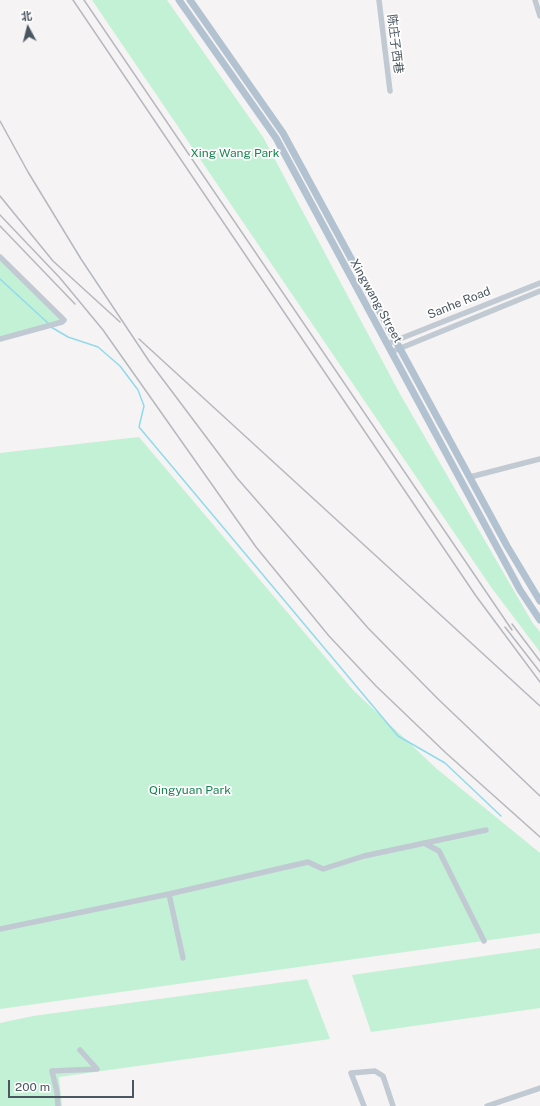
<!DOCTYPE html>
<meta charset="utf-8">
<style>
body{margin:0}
#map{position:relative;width:540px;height:1106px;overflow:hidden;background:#f5f3f3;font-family:"Public Sans","Noto Sans SC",sans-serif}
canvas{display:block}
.north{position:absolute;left:8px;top:8px;width:40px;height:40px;-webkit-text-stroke:3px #fff;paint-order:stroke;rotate:353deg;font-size:11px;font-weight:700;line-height:16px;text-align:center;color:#4a5661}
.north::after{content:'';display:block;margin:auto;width:14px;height:18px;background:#4a5661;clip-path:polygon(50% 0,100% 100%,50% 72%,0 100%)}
.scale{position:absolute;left:8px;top:1080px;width:126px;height:18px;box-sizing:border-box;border:2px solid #4a5661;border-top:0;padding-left:5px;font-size:12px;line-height:14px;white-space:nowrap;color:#4a5661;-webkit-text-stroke:3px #fff;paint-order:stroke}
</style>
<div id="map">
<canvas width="540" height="1106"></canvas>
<div class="north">北</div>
<div class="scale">200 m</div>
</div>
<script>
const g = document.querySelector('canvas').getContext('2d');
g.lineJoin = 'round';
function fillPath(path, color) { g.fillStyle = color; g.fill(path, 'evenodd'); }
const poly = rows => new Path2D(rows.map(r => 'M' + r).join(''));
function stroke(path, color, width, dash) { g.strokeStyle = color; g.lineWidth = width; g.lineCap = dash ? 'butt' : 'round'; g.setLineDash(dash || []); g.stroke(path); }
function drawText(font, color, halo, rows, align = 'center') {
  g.font = font + ' "Public Sans","Noto Sans SC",sans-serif'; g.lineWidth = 3.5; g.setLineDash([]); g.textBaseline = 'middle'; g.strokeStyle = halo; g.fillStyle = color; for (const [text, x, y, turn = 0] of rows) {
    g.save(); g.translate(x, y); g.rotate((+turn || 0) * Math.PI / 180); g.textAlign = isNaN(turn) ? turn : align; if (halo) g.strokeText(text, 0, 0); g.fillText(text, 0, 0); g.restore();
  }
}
fillPath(poly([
 [92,0,167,0,263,137,400,394,532,622,540,632,540,652,491,587],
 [0,260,63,321,0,337],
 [139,437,353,690,437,769,540,853,540,933,0,1009,0,453],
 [540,948,540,1008,371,1032,352,975],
 [307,979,330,1039,59,1077,62,1106,0,1106,0,1023,33,1016]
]), '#c3f1d5');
stroke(poly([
 [0,279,49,324],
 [51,327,68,337,98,347,120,366,138,390,144,406,139,427,398,736,445,763,501,816]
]), '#90daee', 1.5);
stroke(poly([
 [379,0,390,91],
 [535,0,540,16],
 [0,257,64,320,62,322,0,339],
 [387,344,540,283],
 [391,352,540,291],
 [470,477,540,459],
 [424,843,439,851,484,941],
 [169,894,183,958],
 [0,929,169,894,308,862,323,869,364,856,486,830],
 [58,1106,57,1092,52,1071,97,1069,80,1050],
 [364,1106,351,1073,375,1071,383,1076,393,1106],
 [487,1106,540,1088]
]), '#c1cad2', 5.5);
stroke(poly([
 [179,0,276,138,520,590,540,620],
 [190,0,283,133,507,546,540,601]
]), '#b3c2d1', 7);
stroke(poly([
 [73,0,476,596,540,682],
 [84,0,512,630],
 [0,121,28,172,81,259,149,361,237,478,368,628,438,699,540,796],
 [0,196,53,261,120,322],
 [0,215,60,278,103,330,256,547,329,636,376,686,446,753,540,837],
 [0,226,75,304],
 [139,339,540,706],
 [512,624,540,661],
 [505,627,540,672]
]), '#b5b8bd', 1.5);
drawText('12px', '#4a5661', '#fff', [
 ["陈庄子西巷",395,44,83],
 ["Xingwang Street",376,301,61],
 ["Sanhe Road",459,303,-22]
]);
drawText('12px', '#17864f', '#fff', [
 ["Xing Wang Park",235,153],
 ["Qingyuan Park",190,790]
]);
</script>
